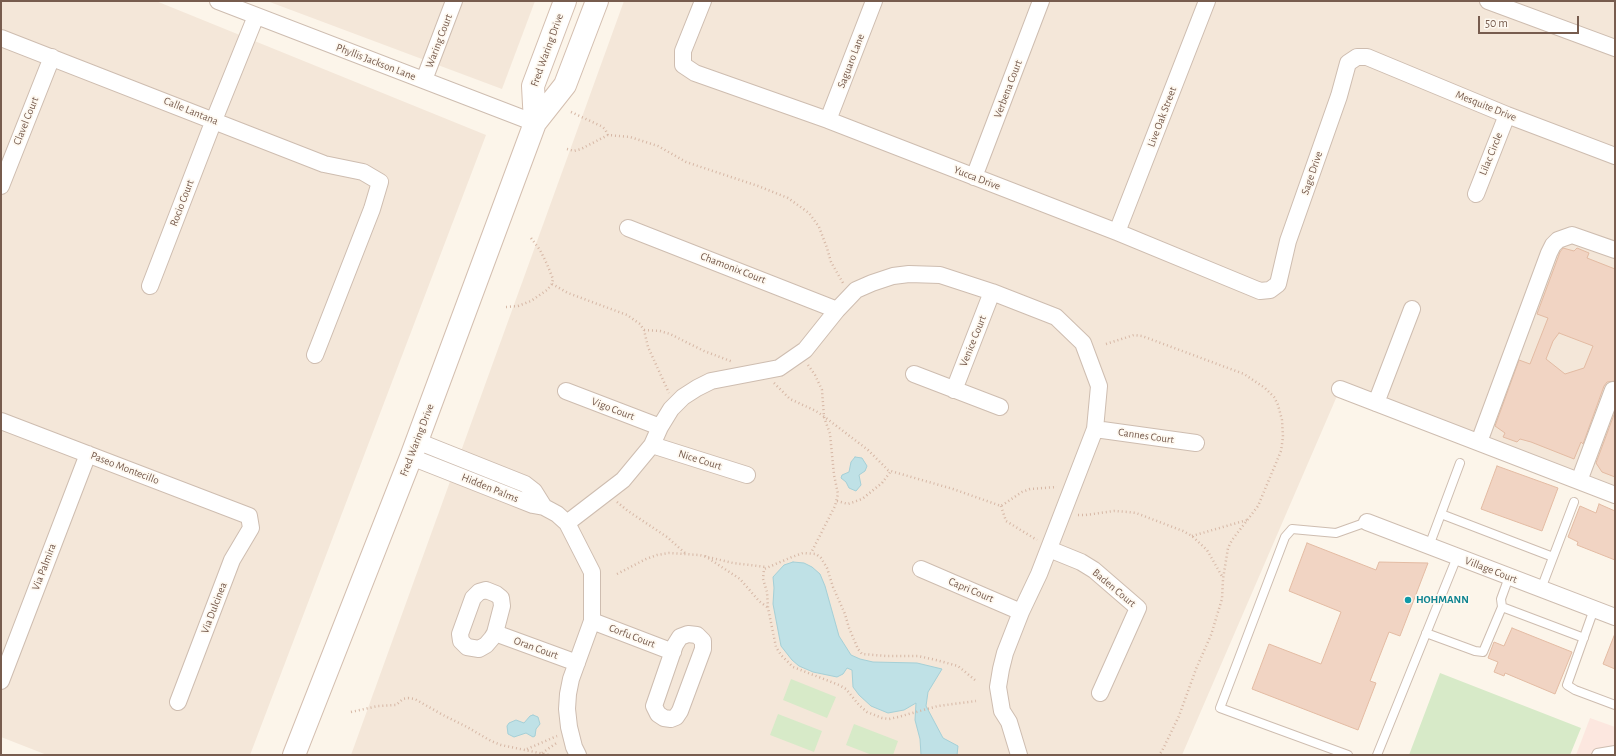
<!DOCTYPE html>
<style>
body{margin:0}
#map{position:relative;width:1616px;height:756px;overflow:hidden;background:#fcf5ea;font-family:"Alegreya Sans",sans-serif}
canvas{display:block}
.frame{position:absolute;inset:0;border:2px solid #775c4e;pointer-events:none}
.scale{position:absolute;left:1478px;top:16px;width:101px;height:18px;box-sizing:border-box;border:2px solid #775c4e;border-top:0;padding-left:5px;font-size:12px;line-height:14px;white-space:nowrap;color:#775c4e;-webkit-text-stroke:3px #fef9f1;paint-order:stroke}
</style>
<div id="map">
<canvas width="1616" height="756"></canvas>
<div class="frame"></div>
<div class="scale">50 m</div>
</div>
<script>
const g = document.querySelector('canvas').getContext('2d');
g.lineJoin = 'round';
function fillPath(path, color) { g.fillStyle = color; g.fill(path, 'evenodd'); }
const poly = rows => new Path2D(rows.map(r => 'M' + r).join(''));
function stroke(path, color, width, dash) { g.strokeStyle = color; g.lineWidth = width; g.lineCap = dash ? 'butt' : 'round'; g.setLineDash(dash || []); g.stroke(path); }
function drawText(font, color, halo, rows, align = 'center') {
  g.font = font + ' "Alegreya Sans",sans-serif'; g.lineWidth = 3.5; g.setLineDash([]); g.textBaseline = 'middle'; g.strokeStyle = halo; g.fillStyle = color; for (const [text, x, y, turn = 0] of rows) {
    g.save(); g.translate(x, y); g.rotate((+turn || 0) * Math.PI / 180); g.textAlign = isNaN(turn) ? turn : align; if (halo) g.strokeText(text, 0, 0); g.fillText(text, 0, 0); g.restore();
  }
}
fillPath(poly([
 [1,1,156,1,486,135,250,755,47,755,1,737],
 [267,1,535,1,502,89],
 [624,1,1615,1,1615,488,1340,389,1182,755,351,755]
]), '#f4e7d9');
fillPath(poly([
 [1590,718,1615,727,1615,755,1576,755]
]), '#fce7df');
fillPath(poly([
 [1440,673,1581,728,1570,755,1409,755],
 [791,679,836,697,827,718,783,700],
 [778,714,822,731,814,752,770,735],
 [854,724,898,741,893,755,872,755,846,745]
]), '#d7eac8');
const water = poly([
 [855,457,862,458,867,466,865,471,859,475,861,485,856,491,849,488,846,482,841,478,842,475,849,472,851,462,855,457],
 [793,562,804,563,812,567,820,574,825,586,839,636,851,655,860,659,873,662,917,663,942,669,928,692,926,706,943,738,958,746,957,755,921,755,920,739,915,720,916,703,904,710,888,713,871,706,859,695,853,687,852,670,847,668,843,674,837,677,813,672,799,666,792,660,781,646,773,604,774,588,773,577,784,565,793,562],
 [533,715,538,717,540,724,536,729,535,736,533,737,526,733,514,737,508,734,507,726,509,723,516,720,524,723,530,716,533,715]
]);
fillPath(water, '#bfe1e6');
stroke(water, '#a5d0d7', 1);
const building = poly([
 [1563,248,1574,251,1577,248,1589,253,1587,258,1615,269,1615,381,1607,382,1604,386,1583,444,1581,442,1574,459,1531,442,1520,439,1517,442,1503,437,1505,433,1495,426,1519,360,1530,364,1548,318,1537,314,1560,252,1563,248],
 [1559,333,1593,346,1584,368,1565,374,1546,359,1553,341,1559,333],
 [1615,412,1615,477,1602,472,1596,463,1615,412],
 [1497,466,1558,488,1542,531,1481,509,1497,466],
 [1599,504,1615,511,1615,560,1577,545,1578,542,1568,537,1580,506,1596,513,1599,504],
 [1307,543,1376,570,1379,562,1428,563,1400,636,1389,632,1370,681,1376,683,1358,730,1252,689,1269,644,1321,664,1341,612,1289,591,1307,543],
 [1512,628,1572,652,1555,694,1505,673,1504,676,1494,672,1498,662,1488,658,1494,642,1504,646,1512,628],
 [1614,636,1615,636,1615,669,1603,664,1614,636]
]);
fillPath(building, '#f1d4c3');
stroke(building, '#e3bba3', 1);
const lane = poly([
 [1441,514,1553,557],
 [1429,546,1460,463],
 [1509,577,1501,599,1502,607,1584,638],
 [1541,589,1574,502],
 [1594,609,1567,685,1575,690,1615,705],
 [1426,633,1475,651,1483,652,1502,607],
 [1348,755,1220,708,1285,537,1292,529,1336,533,1367,522],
 [1377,755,1457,557],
 [1596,755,1597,753,1615,750]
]);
const street = poly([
 [218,1,535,123],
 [703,1,683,51,683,65,695,73,828,120,1117,232,1260,291,1270,290,1278,284,1288,241,1339,96,1348,63,1357,57,1367,57,1507,115,1615,156],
 [1488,1,1615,48],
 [1,38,324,164,363,172,380,182,372,209,315,355],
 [424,80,454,1],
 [828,120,874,1],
 [974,177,1041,1],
 [1,186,52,57],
 [1476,194,1507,115],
 [628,228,837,310],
 [1117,232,1207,1],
 [150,286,214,120,256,16],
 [914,374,1000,407],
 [1340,389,1615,495],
 [954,390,992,292],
 [566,391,660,427],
 [1376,403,1412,309],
 [1,421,249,516,251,528,232,560,178,702],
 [1095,429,1196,443],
 [417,441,525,484,534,491,544,507],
 [1479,442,1549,253,1553,245,1558,240,1572,235,1615,250],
 [652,445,747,475],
 [411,457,510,496,533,505,544,507,557,514,567,523,592,572,592,621,571,679,568,694,567,709,569,727,574,747,578,755],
 [1579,481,1613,390],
 [1367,522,1615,617],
 [567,523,623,480,652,445,660,427,671,409,683,397,697,388,711,381,779,368,805,350,837,310,856,290,872,283,893,276,909,274,940,275,992,292,1056,317,1083,343,1099,386,1095,429,1039,574,1021,612,1005,653,1001,669,998,687,1002,711,1009,722,1019,755],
 [1049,549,1081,562,1094,570,1138,608,1100,693],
 [921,569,1021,612],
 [486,590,496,594,501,598,502,606,495,633,492,638,486,645,479,649,467,647,461,641,460,634,473,598,479,592,486,590],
 [592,621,673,652],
 [495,633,577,663],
 [688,634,697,635,703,641,703,649,680,711,676,717,671,719,664,718,658,714,654,706,675,645,680,637,688,634],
 [1,681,88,454]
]);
const secondary = poly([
 [535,123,533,86,565,1],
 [294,755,411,457,535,123,565,85,597,1]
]);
stroke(lane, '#cebdb0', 10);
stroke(street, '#cebdb0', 18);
stroke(secondary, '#d4bfb0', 24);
stroke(poly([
 [571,112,601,126,605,129,608,135],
 [567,149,574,151,581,149,608,135,630,137,658,146,686,162,758,186,788,198,809,213,819,227,827,248,831,262,843,283],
 [552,284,568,293,627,315,640,324,644,330,648,347,669,393],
 [506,307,518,306,531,301,547,290,552,284,553,279,547,264,540,250,531,238],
 [644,330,660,331,670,334,704,351,733,362],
 [1106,344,1134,335,1142,336,1244,374,1265,388,1274,397,1278,405,1282,420,1283,437,1281,451,1258,506,1232,540,1228,548,1223,579,1222,599,1211,635,1196,669,1179,716,1162,751,1159,755],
 [808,365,815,375,822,390,824,417,830,434,834,475,838,494,835,506,811,553],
 [774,383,790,399,816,411,826,418,868,450,888,470,894,472,953,489,1001,506,1022,492,1030,489,1057,487],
 [837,501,848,504,862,499,882,483,891,471],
 [617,502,628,511,667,537,685,553],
 [1001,506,1006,521,1037,540],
 [1078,515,1086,515,1114,511,1128,512,1136,513,1183,531,1192,536,1207,550,1223,578],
 [1192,536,1247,520],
 [705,556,740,579,759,601,767,607],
 [617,574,646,559,657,555,669,553,699,555,733,563,766,567],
 [975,680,958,666,936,660,918,656,886,656,862,654,858,649,849,628,845,614,833,587,827,568,821,558,816,554,803,553,792,557,764,569,763,579,767,592,768,608,776,647,781,655,793,667,839,685,846,689,859,705,867,712,882,718,889,719,898,717,938,706,976,701],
 [351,712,378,706,396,705,403,699,408,698,415,699,441,714,467,727,491,741,501,745,549,755],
 [527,749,557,736],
 [542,753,558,742]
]), '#d6b7a5', 2.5, [1, 3]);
stroke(lane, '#fff', 8);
stroke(street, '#fff', 16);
stroke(secondary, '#fff', 22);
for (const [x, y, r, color] of [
 [1408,600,4,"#0f9aa8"]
]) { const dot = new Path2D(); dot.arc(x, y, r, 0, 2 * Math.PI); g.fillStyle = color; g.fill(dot); stroke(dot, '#fef9f1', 1.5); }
drawText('11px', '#775c4e', '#fef9f1', [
 ["Waring Court",439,41,-69],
 ["Fred Waring Drive",547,50,-70],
 ["Saguaro Lane",851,61,-69],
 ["Phyllis Jackson Lane",376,62,21],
 ["Verbena Court",1008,89,-69],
 ["Mesquite Drive",1486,106,22],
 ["Calle Lantana",191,111,22],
 ["Live Oak Street",1162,117,-69],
 ["Clavel Court",26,121,-68],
 ["Lilac Circle",1491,154,-68],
 ["Sage Drive",1312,173,-71],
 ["Yucca Drive",977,178,21],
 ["Rocio Court",182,203,-69],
 ["Chamonix Court",733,268,21],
 ["Venice Court",973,341,-68],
 ["Vigo Court",613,409,21],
 ["Cannes Court",1146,436,8],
 ["Fred Waring Drive",417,440,-69],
 ["Nice Court",700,460,17],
 ["Paseo Montecillo",125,468,21],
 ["Hidden Palms",490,488,22],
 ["Via Palmira",44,567,-69],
 ["Village Court",1491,570,21],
 ["Baden Court",1114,588,40],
 ["Capri Court",971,590,23],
 ["Via Dulcinea",214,608,-69],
 ["Corfu Court",632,636,21],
 ["Oran Court",536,648,20]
]);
drawText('bold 11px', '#0d838f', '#fef9f1', [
 ["HOHMANN",1416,600]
], 'left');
</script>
